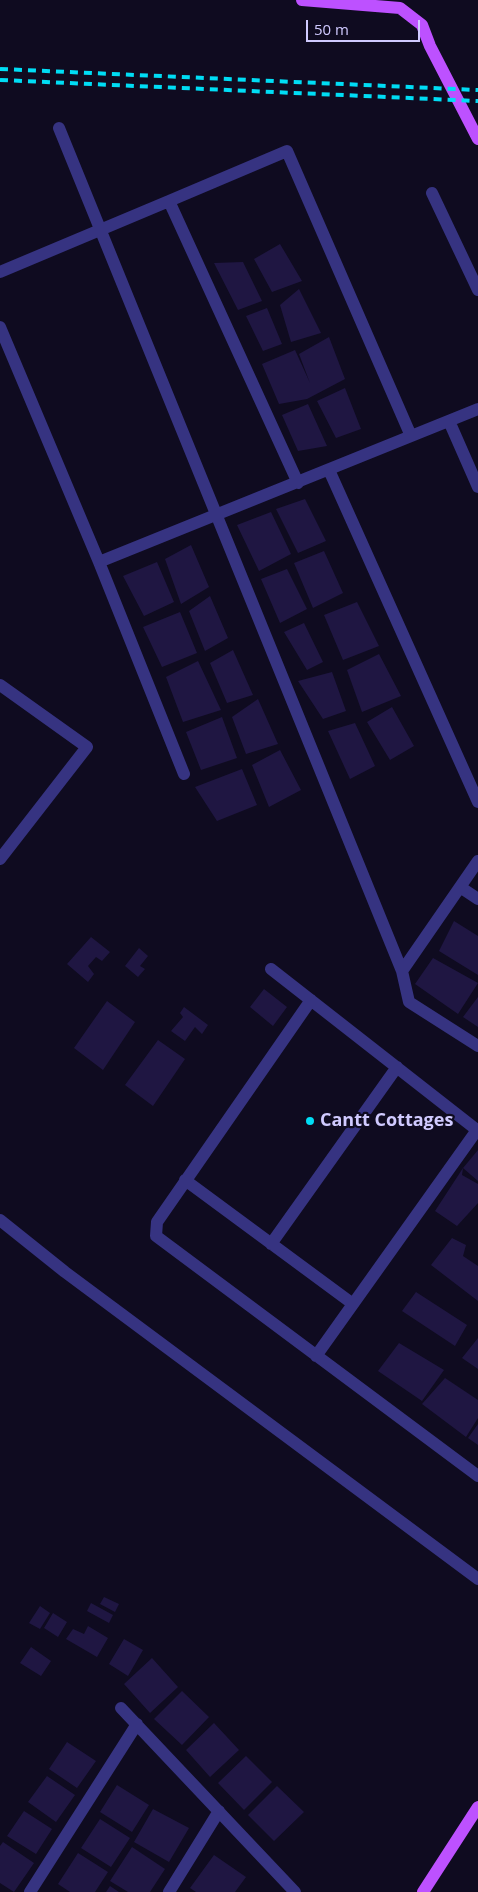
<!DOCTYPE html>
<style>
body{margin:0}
#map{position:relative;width:478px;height:1892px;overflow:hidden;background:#0f0b20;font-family:"Open Sans",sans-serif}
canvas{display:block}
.scale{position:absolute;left:306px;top:20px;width:114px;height:22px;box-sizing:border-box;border:2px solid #d0caff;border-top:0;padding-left:6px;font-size:15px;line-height:18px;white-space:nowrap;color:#d0caff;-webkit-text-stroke:4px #0f0b20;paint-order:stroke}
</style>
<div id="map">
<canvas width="478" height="1892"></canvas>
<div class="scale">50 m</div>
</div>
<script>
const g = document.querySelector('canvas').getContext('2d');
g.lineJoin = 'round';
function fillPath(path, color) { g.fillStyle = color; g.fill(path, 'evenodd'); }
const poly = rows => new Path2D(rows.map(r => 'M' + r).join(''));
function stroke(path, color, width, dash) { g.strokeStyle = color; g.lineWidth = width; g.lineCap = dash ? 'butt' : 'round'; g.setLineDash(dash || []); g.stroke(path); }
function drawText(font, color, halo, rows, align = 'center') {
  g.font = font + ' "Open Sans",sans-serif'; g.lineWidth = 4.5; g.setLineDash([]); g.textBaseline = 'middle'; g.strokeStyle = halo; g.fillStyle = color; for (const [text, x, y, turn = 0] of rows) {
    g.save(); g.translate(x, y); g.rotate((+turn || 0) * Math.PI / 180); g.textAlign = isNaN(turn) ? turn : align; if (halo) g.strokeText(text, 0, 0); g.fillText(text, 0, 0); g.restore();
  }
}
fillPath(poly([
 [280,244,302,281,272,292,254,259],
 [243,262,262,301,238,310,214,263],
 [299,289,321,333,291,342,280,305],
 [267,308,282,344,263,351,246,316],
 [329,337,345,379,307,399,279,404,262,364,295,350,310,383,299,354],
 [345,388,361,429,336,438,317,401],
 [308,404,327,446,298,451,282,415],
 [305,499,326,541,298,553,276,509],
 [271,512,291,554,259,571,237,525],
 [191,545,209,587,181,604,165,559],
 [324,551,343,593,313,608,294,563],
 [157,562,174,602,144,616,123,576],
 [287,569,307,609,280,623,261,579],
 [210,596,228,638,205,651,189,611],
 [357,602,379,646,343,660,324,615],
 [180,612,197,653,162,667,143,627],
 [304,623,323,662,307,670,284,632],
 [233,650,253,695,227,703,210,663],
 [379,654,401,696,362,712,347,670],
 [198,661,221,710,183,722,166,677],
 [332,672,346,711,323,719,298,681],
 [258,699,278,744,246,754,232,717],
 [392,707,414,746,390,760,367,722],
 [222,717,237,758,201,770,186,732],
 [355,723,375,766,350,779,328,731],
 [280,750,301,790,269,807,252,765],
 [242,769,257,805,217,821,195,787],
 [454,921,478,936,478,975,439,951],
 [91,937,110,952,102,961,96,957,88,966,94,974,88,982,67,964],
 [139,948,148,956,140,966,145,969,138,977,125,966],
 [433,958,478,983,458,1014,415,984],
 [264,989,287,1007,273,1026,250,1007],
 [478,997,478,1027,463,1017],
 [107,1001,135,1022,103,1070,74,1048],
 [184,1007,208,1025,202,1034,195,1027,185,1041,171,1031,183,1017,180,1013],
 [158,1040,185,1059,153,1106,125,1085],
 [478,1150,478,1181,463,1168],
 [463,1168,462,1175,478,1184,478,1203,457,1226,435,1211],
 [452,1238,466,1245,463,1256,478,1266,478,1301,431,1265],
 [416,1292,467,1325,455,1346,402,1311],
 [478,1338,478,1369,462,1358],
 [399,1343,444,1370,422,1401,378,1371],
 [445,1378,478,1400,478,1418,466,1437,422,1404],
 [478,1424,478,1445,468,1438],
 [104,1597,119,1604,115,1612,100,1604],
 [91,1603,113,1615,109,1623,87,1611],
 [40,1606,50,1613,40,1629,29,1623],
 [53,1613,67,1622,58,1637,44,1628],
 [88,1626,108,1638,97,1657,66,1639,73,1629,84,1634],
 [124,1639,143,1650,128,1676,109,1664],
 [31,1647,51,1661,41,1676,20,1663],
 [152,1658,178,1687,150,1713,124,1684],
 [182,1691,209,1717,182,1745,154,1719],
 [214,1723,239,1750,210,1777,186,1750],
 [67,1742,96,1761,77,1788,49,1769],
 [246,1756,272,1782,244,1810,218,1783],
 [47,1776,75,1795,56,1822,28,1802],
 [117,1785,149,1805,132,1832,100,1812],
 [277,1786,304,1812,274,1841,248,1815],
 [153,1809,189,1828,169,1862,134,1842],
 [24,1811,52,1829,36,1854,7,1836],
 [100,1819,130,1838,111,1867,81,1848],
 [3,1842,34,1863,14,1892,0,1883,0,1846],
 [132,1847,165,1869,150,1892,128,1892,110,1881],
 [78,1853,108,1872,95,1892,70,1892,58,1884],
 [214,1855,246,1877,235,1892,196,1892,190,1888],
 [110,1886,119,1892,106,1892]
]), '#1f1642');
stroke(poly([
 [59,128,402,971,409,1002,478,1046],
 [432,193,478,290],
 [169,201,287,151,411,436],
 [0,272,169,201,298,483],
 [0,327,99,562,184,774],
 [449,421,478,487],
 [329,470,478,802],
 [99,562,478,409],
 [0,685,87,747,0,859],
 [460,887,478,899],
 [271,969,477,1130,316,1356],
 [402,971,478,861],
 [311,1000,157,1222,156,1236,478,1476],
 [185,1180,353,1304],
 [0,1220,65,1272,478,1579],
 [271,1244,397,1067],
 [121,1708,295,1892],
 [30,1892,137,1724],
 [169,1892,219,1811]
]), '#363381', 12);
stroke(poly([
 [302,0,400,8,422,25,430,46,478,139],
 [423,1892,478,1807]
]), '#bd51ff', 12);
stroke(poly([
 [0,69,478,90],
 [0,80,478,101]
]), '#00ddf5', 4, [8, 6]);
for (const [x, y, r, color] of [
 [310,1121,5,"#00ddf5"]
]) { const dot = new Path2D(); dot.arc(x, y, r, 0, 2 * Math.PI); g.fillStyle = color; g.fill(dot); stroke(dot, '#0f0b20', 2); }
drawText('bold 18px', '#d0caff', '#0f0b20', [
 ["Cantt Cottages",320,1121]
], 'left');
</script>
